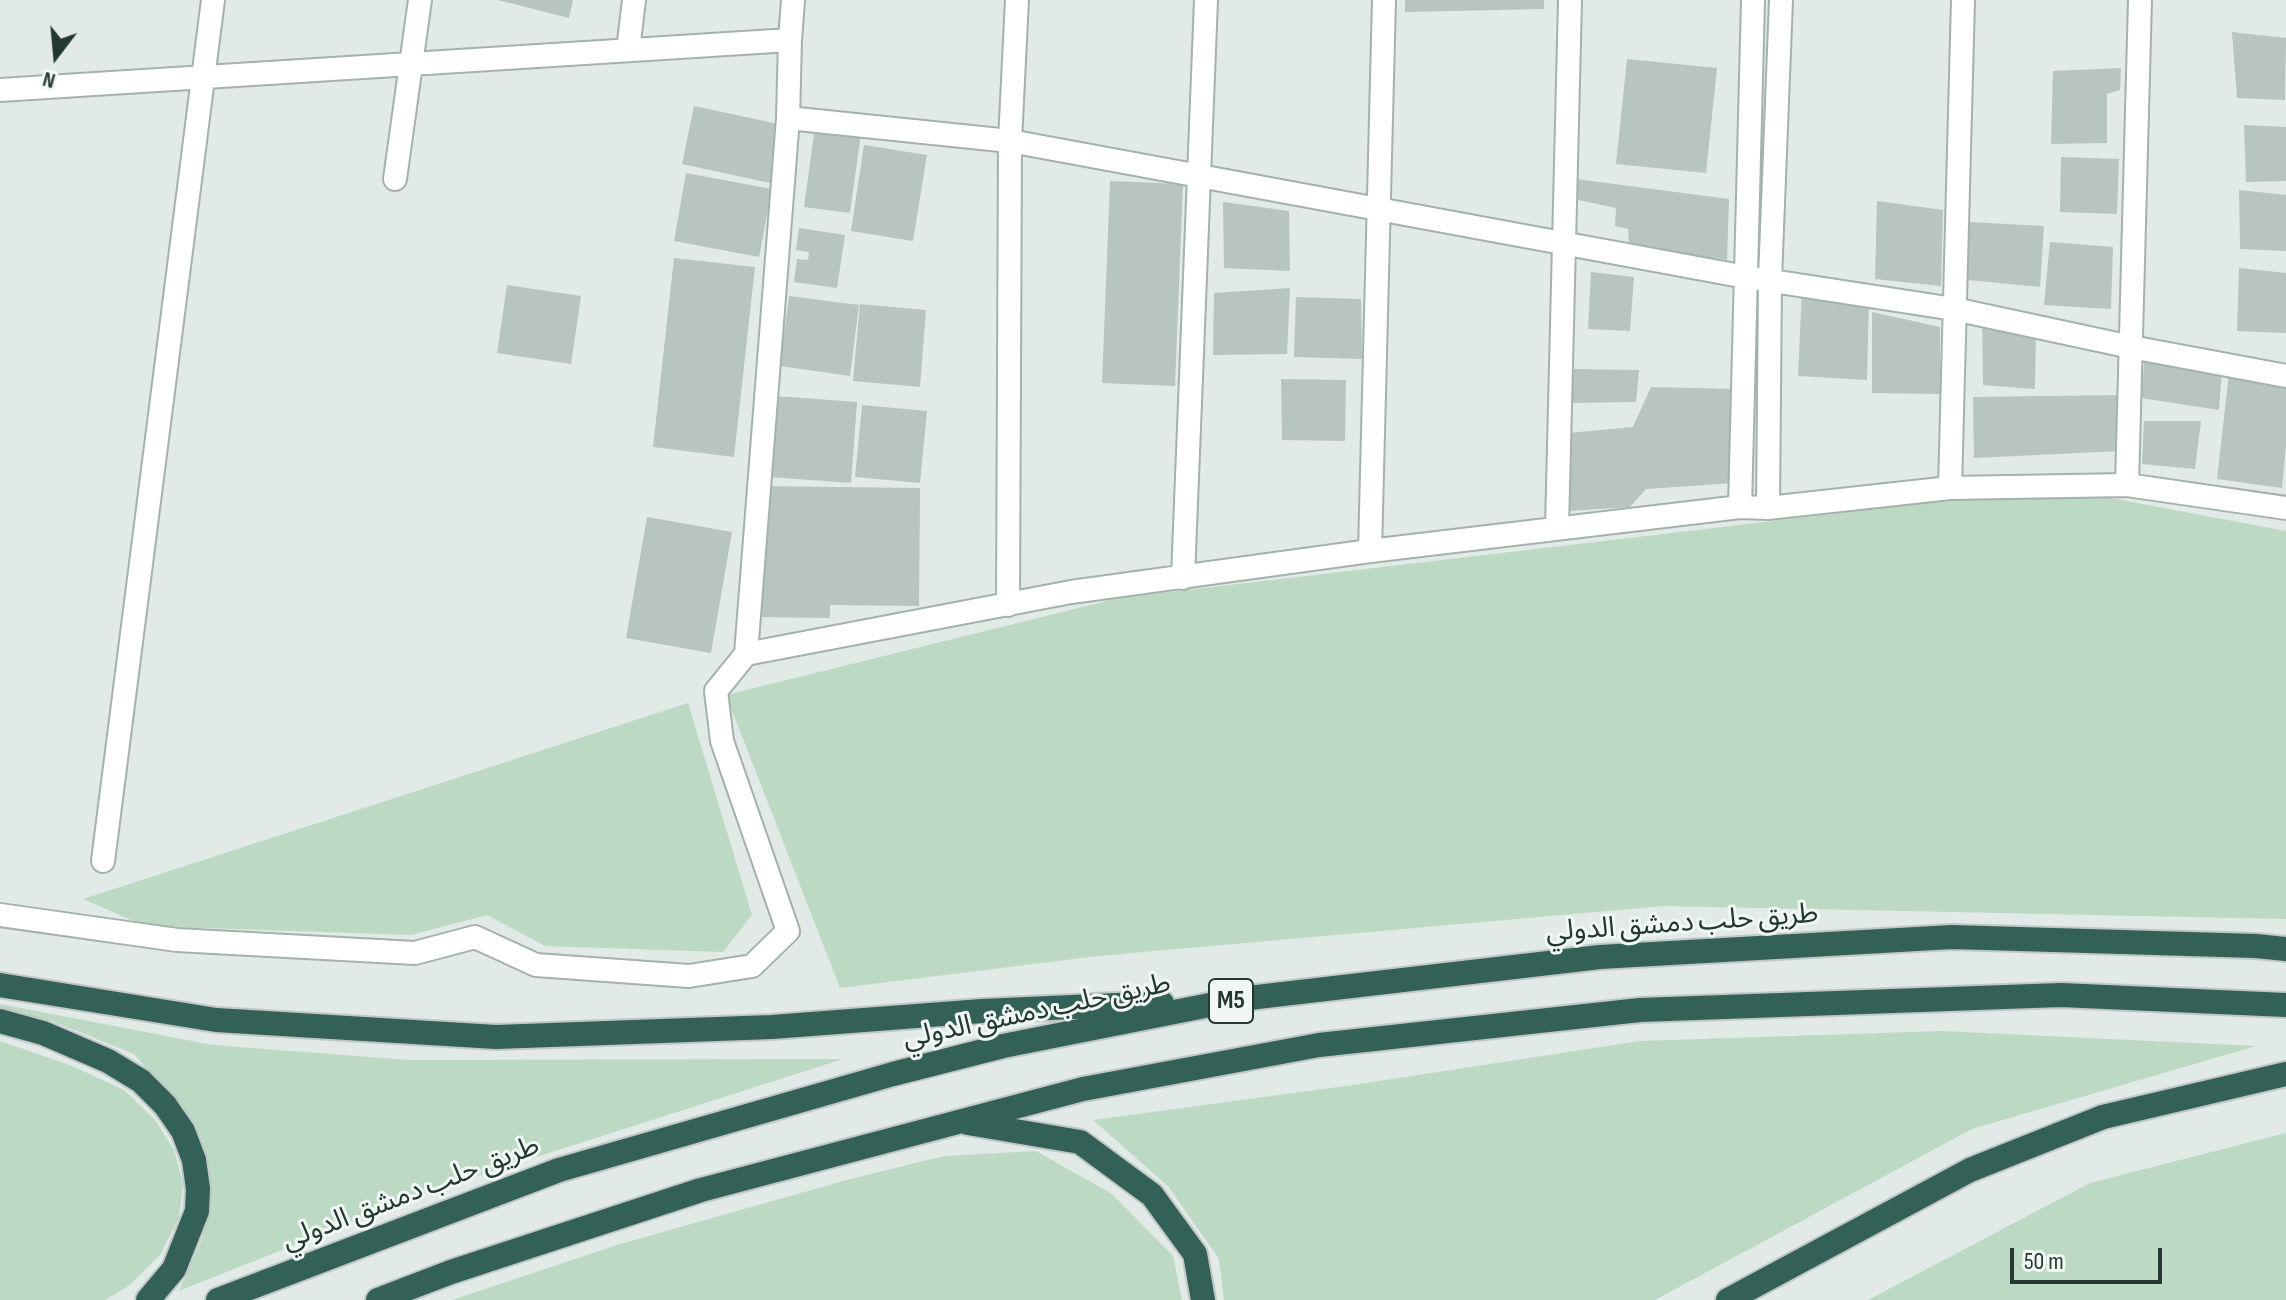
<!DOCTYPE html>
<meta charset="utf-8">
<style>
body{margin:0}
#map{position:relative;width:2286px;height:1300px;overflow:hidden;background:#e1eae6;font-family:"Sofia Sans Condensed",sans-serif}
canvas{display:block}
.north{position:absolute;left:16px;top:16px;width:80px;height:80px;-webkit-text-stroke:6px #f1f7f4;paint-order:stroke;rotate:196deg;font-size:22px;font-weight:700;line-height:32px;text-align:center;color:#233833}
.north::after{content:'';display:block;margin:auto;width:28px;height:36px;background:#233833;clip-path:polygon(50% 0,100% 100%,50% 72%,0 100%)}
.scale{position:absolute;left:2010px;top:1248px;width:152px;height:36px;box-sizing:border-box;border:4px solid #233833;border-top:0;padding-left:10px;font-size:24px;line-height:28px;white-space:nowrap;color:#233833;-webkit-text-stroke:6px #f1f7f4;paint-order:stroke}
</style>
<div id="map">
<canvas width="2286" height="1300"></canvas>
<div class="north">N</div>
<div class="scale">50 m</div>
</div>
<script>
const g = document.querySelector('canvas').getContext('2d');
g.lineJoin = 'round';
function fillPath(path, color) { g.fillStyle = color; g.fill(path, 'evenodd'); }
const poly = rows => new Path2D(rows.map(r => 'M' + r).join(''));
function stroke(path, color, width, dash) { g.strokeStyle = color; g.lineWidth = width; g.lineCap = dash ? 'butt' : 'round'; g.setLineDash(dash || []); g.stroke(path); }
function drawText(font, color, halo, rows, align = 'center') {
  g.font = font + ' "Sofia Sans Condensed","Noto Sans Arabic",sans-serif'; g.lineWidth = 6; g.setLineDash([]); g.textBaseline = 'middle'; g.strokeStyle = halo; g.fillStyle = color; for (const [text, x, y, turn = 0] of rows) {
    g.save(); g.translate(x, y); g.rotate((+turn || 0) * Math.PI / 180); g.textAlign = isNaN(turn) ? turn : align; if (halo) g.strokeText(text, 0, 0); g.fillText(text, 0, 0); g.restore();
  }
}
fillPath(poly([
 [2084,493,2286,531,2286,919,1664,906,1098,956,840,988,726,695,1119,598,1935,502],
 [688,703,752,915,723,952,545,946,487,915,411,935,145,926,83,899],
 [0,1004,213,1045,409,1060,843,1059,430,1191,179,1291,202,1239,211,1186,191,1120,134,1054,52,1021,0,1010],
 [1942,1031,2256,1046,1972,1129,1655,1300,1224,1300,1219,1259,1168,1186,1093,1120,1353,1085,1640,1041],
 [0,1041,72,1066,124,1090,155,1120,174,1150,183,1184,179,1218,160,1255,130,1285,105,1300,0,1300],
 [2286,1133,2286,1300,1868,1300,2090,1183],
 [1036,1151,1112,1194,1173,1256,1182,1300,452,1300,617,1245,843,1181,944,1156]
]), '#bcd9c4');
fillPath(poly([
 [498,0,573,0,569,18],
 [1405,0,1544,0,1544,9,1405,12],
 [2232,32,2286,38,2285,100,2237,98],
 [1627,59,1717,68,1706,173,1616,164],
 [2121,68,2120,90,2107,94,2107,143,2051,144,2053,71],
 [694,106,783,125,770,183,682,164],
 [2244,125,2286,127,2286,181,2246,182],
 [815,127,861,133,850,213,804,207],
 [864,145,927,155,913,241,851,231],
 [2061,157,2119,159,2117,214,2060,212],
 [686,173,772,189,759,257,674,241],
 [1576,179,1729,199,1727,260,1629,244,1628,229,1615,226,1616,208,1574,199],
 [1110,181,1183,184,1175,386,1102,383],
 [2239,190,2286,195,2286,251,2240,249],
 [1877,201,1943,210,1941,286,1875,279],
 [1223,202,1289,211,1290,271,1224,268],
 [1969,222,2044,226,2040,287,1968,280],
 [799,228,845,235,837,288,794,282,797,259,808,260,809,252,796,250],
 [2050,242,2113,247,2111,309,2044,305],
 [674,258,755,267,734,457,653,447],
 [2239,268,2286,273,2286,333,2237,331],
 [1591,272,1634,277,1630,331,1588,329],
 [507,285,581,296,571,364,497,353],
 [1290,288,1287,354,1213,355,1214,293],
 [1802,289,1869,298,1867,380,1798,376],
 [789,296,859,305,850,376,780,366],
 [1296,297,1361,299,1362,359,1294,357],
 [860,304,926,310,920,387,853,381],
 [1872,312,1940,327,1940,394,1872,393],
 [1982,319,2036,332,2035,389,1983,385],
 [2145,355,2222,370,2219,410,2141,398],
 [1574,369,1639,370,1636,402,1572,403],
 [2229,373,2286,383,2286,444,2282,488,2217,479],
 [1281,379,1346,380,1345,441,1282,440],
 [1651,387,1735,389,1734,483,1646,489,1630,507,1569,511,1568,433,1633,427],
 [762,395,857,402,851,483,756,476],
 [2123,395,2121,451,1974,458,1973,397],
 [862,405,927,411,920,483,855,477],
 [2144,421,2201,421,2195,469,2142,464],
 [753,486,920,488,919,606,830,605,830,618,752,617],
 [647,517,732,532,711,653,626,638]
]), '#b7c4bf');
const minor = poly([
 [790,40,793,0],
 [628,50,634,0],
 [0,90,790,40,788,118,1010,141,1746,277,1954,309,2131,347,2286,376],
 [395,179,420,0],
 [2127,485,2140,0],
 [1950,488,1963,0],
 [1740,507,1753,0],
 [1768,508,1770,279,1781,0],
 [1557,528,1570,0],
 [1370,551,1384,0],
 [1183,578,1206,0],
 [1008,605,1010,141,1017,0],
 [746,654,788,118],
 [103,861,213,0],
 [0,915,177,940,415,953,475,937,536,965,689,976,752,966,788,931,722,741,716,691,746,654,1071,592,1370,551,1740,507,1768,508,1950,488,2127,485,2286,508]
]);
const motorway = poly([
 [0,985,216,1020,496,1037,772,1027,982,1011,1162,1003],
 [0,1021,43,1033,108,1061,141,1081,165,1105,183,1131,194,1160,198,1189,197,1211,174,1269,148,1300],
 [968,1123,1080,1142,1152,1195,1195,1254,1203,1300],
 [218,1300,559,1170,893,1074,1003,1046,1240,999,1600,957,1952,937,2256,946,2286,949],
 [378,1300,451,1272,701,1190,1083,1089,1319,1045,1640,1010,2061,995,2286,1005],
 [1728,1300,1970,1170,2103,1117,2286,1074]
]);
stroke(minor, '#a4b1ad', 26);
stroke(motorway, '#c1c7c6', 28);
stroke(minor, '#fff', 22);
stroke(motorway, '#336157', 24);
for (const [x, y, w] of [
 [1231,1001,44]
]) { const box = new Path2D(); box.roundRect(x - w / 2, y - 22, w, 44, 6); g.fillStyle = '#f1f7f4'; g.fill(box); stroke(box, '#233833', 2); }
drawText('bold 26px', '#233833', null, [
 ["M5",1231,1001]
]);
drawText('28px', '#233833', '#f1f7f4', [
 ["طريق حلب دمشق الدولي",1682,924,-4],
 ["طريق حلب دمشق الدولي",1037,1012,-12],
 ["طريق حلب دمشق الدولي",411,1194,-21]
]);
</script>
